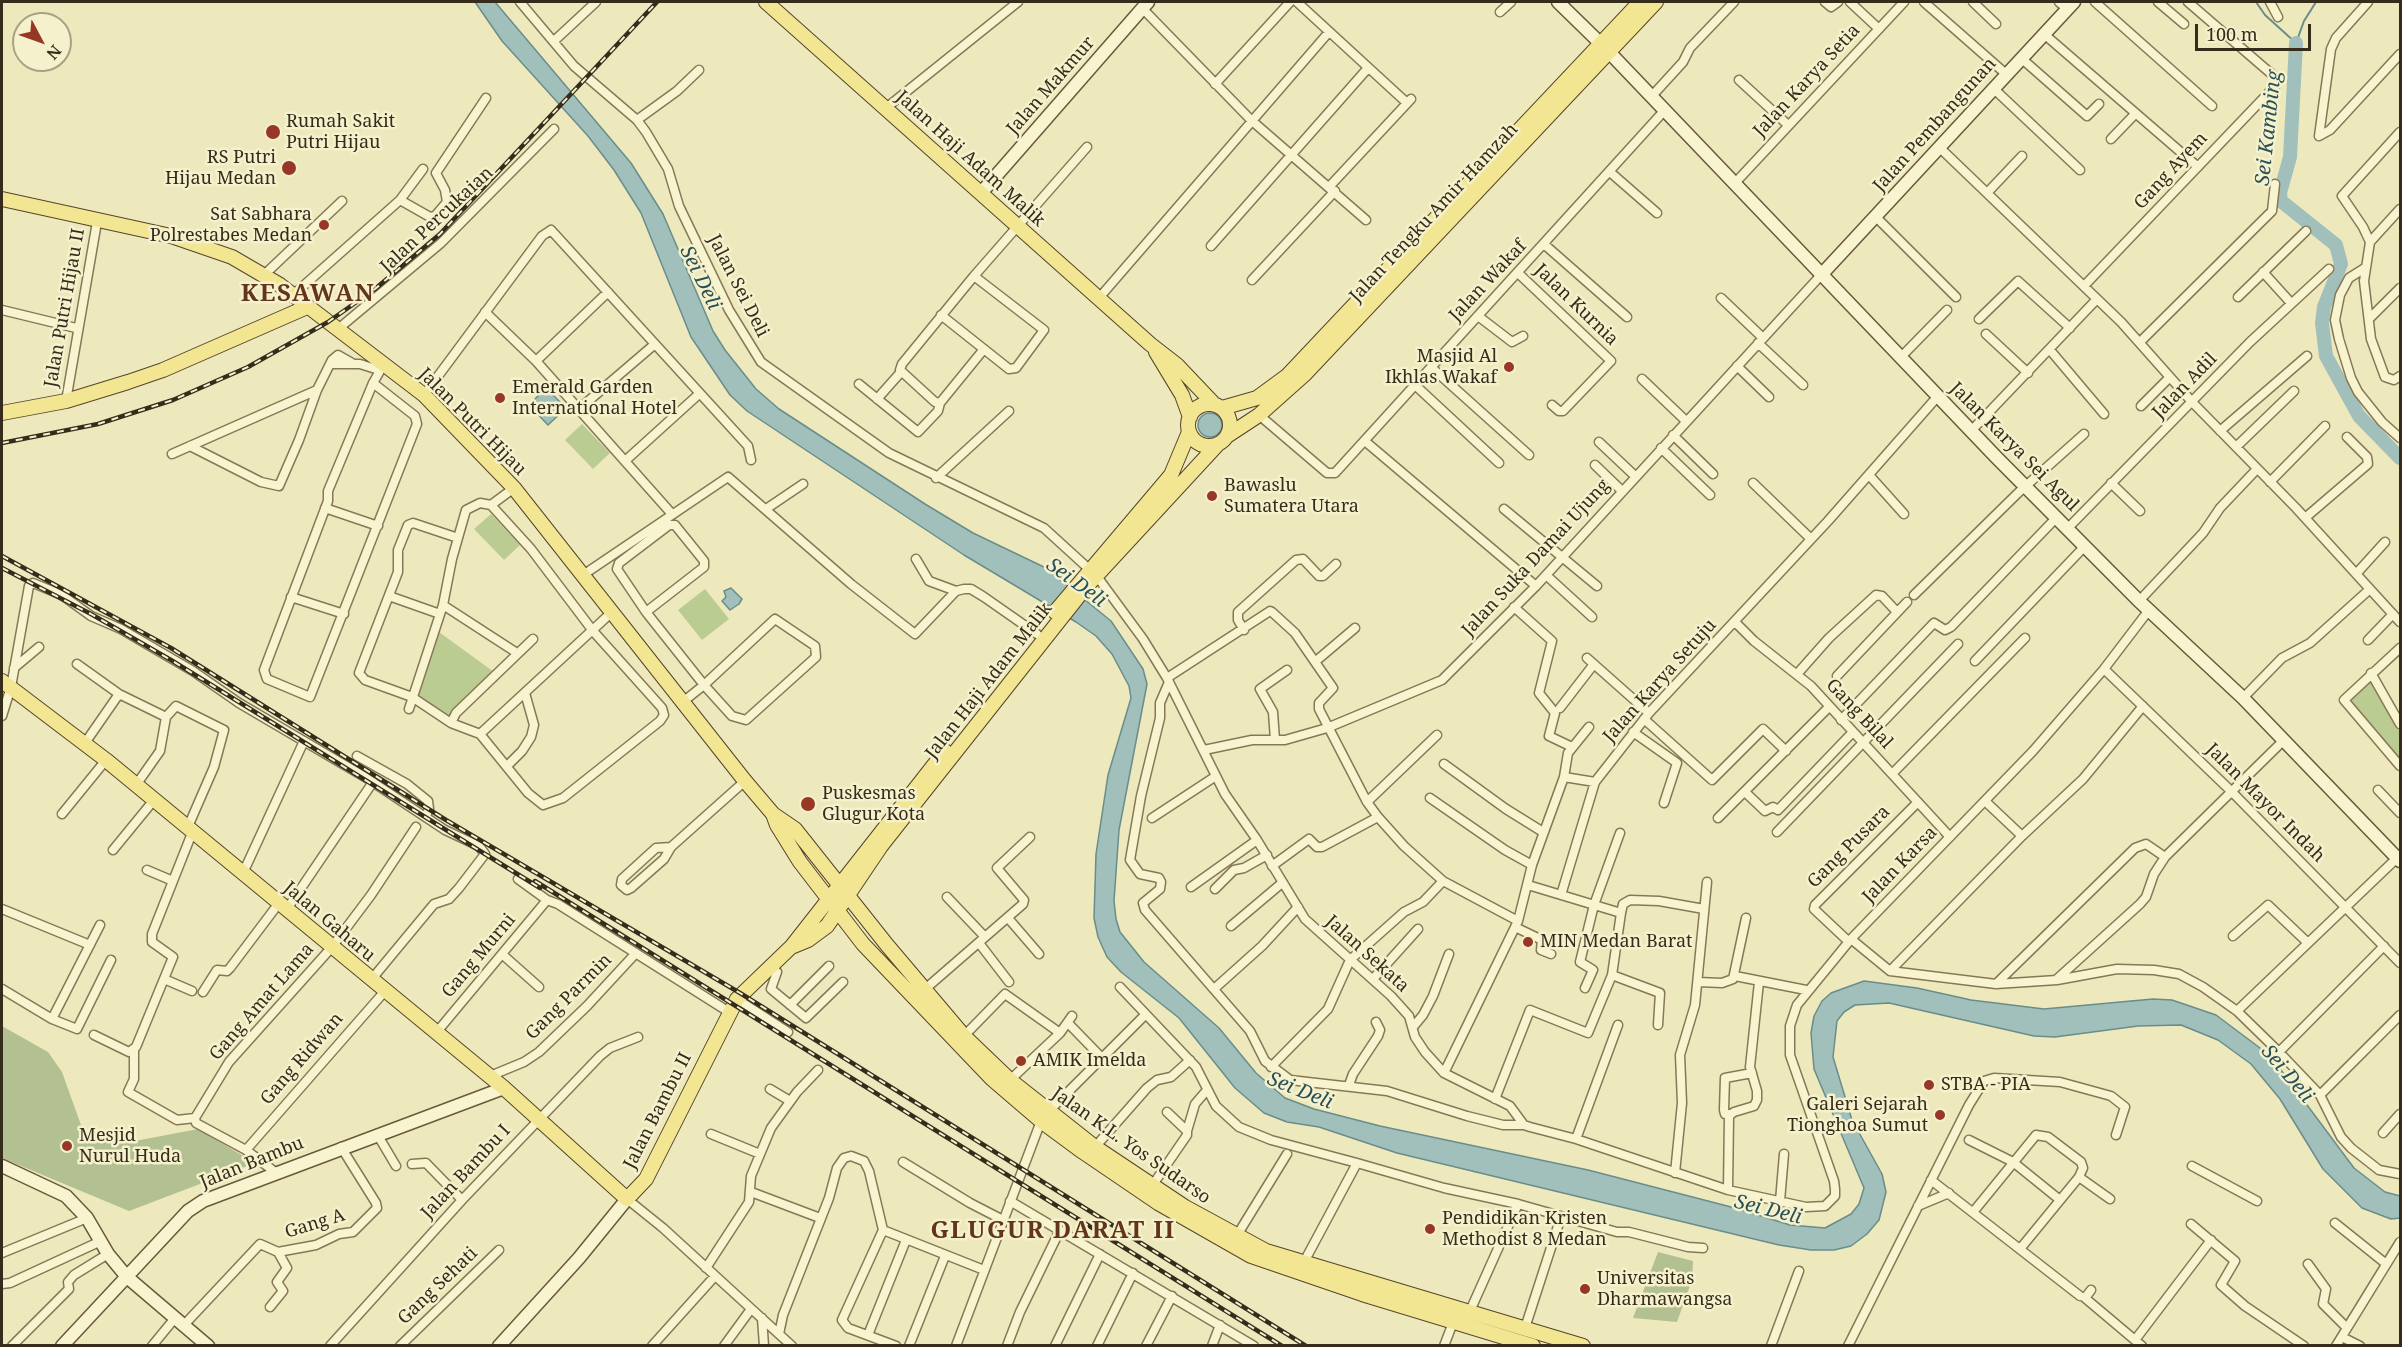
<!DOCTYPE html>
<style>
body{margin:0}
#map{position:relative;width:2402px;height:1347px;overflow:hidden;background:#eee8bd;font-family:"Noto Serif",serif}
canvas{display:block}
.frame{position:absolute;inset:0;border:3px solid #352c1b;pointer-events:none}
.north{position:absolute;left:12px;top:12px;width:60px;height:60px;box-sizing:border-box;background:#f6f1cd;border:2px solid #a9a286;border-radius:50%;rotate:131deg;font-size:16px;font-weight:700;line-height:24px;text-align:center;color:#352c1b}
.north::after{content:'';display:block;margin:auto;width:21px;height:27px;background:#963825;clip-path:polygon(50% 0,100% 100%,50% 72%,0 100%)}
.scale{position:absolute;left:2195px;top:24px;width:116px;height:27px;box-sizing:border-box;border:3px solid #352c1b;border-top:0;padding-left:8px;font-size:18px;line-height:21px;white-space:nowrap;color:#352c1b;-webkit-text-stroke:4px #f6f1cd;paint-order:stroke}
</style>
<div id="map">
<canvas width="2402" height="1347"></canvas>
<div class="frame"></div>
<div class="north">N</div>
<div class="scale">100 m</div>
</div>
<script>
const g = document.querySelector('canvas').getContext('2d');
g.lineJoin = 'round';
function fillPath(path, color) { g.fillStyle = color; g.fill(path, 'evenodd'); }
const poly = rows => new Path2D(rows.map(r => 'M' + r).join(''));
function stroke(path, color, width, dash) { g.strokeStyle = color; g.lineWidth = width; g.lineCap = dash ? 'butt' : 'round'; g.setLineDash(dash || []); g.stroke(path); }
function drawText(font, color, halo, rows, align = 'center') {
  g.font = font + ' "Noto Serif",serif'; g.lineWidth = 5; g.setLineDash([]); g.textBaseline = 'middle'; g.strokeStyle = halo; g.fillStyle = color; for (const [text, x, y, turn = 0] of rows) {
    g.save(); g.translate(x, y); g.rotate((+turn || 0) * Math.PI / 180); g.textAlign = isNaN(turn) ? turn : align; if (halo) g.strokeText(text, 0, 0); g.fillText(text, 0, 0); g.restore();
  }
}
fillPath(poly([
 [582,424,610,453,593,469,565,440],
 [491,514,520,545,504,560,474,529],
 [705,589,729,619,702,640,678,610],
 [439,632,494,672,448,716,416,696],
 [2371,674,2400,726,2400,765,2357,716,2346,696]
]), '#bbcc92');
fillPath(poly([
 [2,1026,48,1052,62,1072,82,1128,93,1138,135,1141,198,1129,255,1163,129,1211,2,1158],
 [1658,1252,1693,1261,1692,1280,1677,1322,1633,1318]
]), '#b3c091');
const water = poly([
 [475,2,495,2,631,163,663,214,713,331,725,350,756,389,779,409,925,504,973,533,1046,568,1111,621,1143,669,1147,684,1119,830,1114,901,1116,919,1120,932,1144,962,1219,1028,1256,1073,1285,1098,1314,1109,1380,1126,1588,1170,1735,1208,1790,1225,1825,1228,1851,1214,1859,1204,1864,1188,1814,1069,1811,1033,1814,1016,1822,1001,1831,993,1864,981,1917,988,1971,1000,2044,1009,2153,999,2172,1000,2216,1015,2260,1048,2278,1066,2354,1168,2385,1192,2400,1196,2400,1218,2391,1219,2362,1208,2323,1169,2280,1099,2251,1064,2218,1040,2181,1025,2138,1026,2055,1037,2034,1036,1889,1003,1855,1005,1844,1012,1837,1021,1833,1057,1852,1120,1882,1174,1886,1192,1879,1220,1867,1234,1851,1246,1834,1250,1811,1250,1779,1245,1447,1165,1397,1153,1319,1127,1287,1122,1264,1113,1235,1088,1179,1018,1121,972,1107,957,1098,937,1094,918,1096,854,1108,775,1131,698,1129,686,1112,654,1096,636,1076,622,964,555,747,411,730,395,691,337,641,213,614,170,588,136,502,41,475,2],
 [546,388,566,408,548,425,529,405,546,388],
 '1198 425a12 12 0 1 1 24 0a12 12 0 1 1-24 0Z',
 [731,588,742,599,739,604,730,610,722,601,726,597,724,591,731,588]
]);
fillPath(water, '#a1c0bc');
stroke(water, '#698d8a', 1.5);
stroke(poly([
 [2256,2,2265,15,2296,43,2304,21,2316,2]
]), '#698d8a', 2);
stroke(poly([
 [2296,43,2290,157,2280,193,2281,201,2336,245,2341,264,2324,307,2322,323,2326,356,2359,416,2400,458]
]), '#a1c0bc', 14);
const street = poly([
 [520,2,574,66,637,120,646,132,668,169,679,206,729,310,761,362,889,453,1044,528,1089,569],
 [1297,2,1407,103],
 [1825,2,1831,7,1838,2],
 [1850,2,1879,29],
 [1924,2,2006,74],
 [1973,2,1996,24],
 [2059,2,2067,9],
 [2095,2,2212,106],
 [2158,2,2184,24],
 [2270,2,2278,17],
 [1142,8,1251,120,1366,220],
 [1500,12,1511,2],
 [2044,34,2198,167],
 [554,41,596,2],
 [2021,58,2087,116,2099,104],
 [1739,80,1788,125],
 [1215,84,1290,2],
 [1993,88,2080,170],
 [1651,97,1683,62,1690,48,1734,2],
 [886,108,1018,2],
 [637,120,677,91,699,70],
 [2400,132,2342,196,2363,227,2370,242,2364,281,2371,339,2385,377,2394,380,2400,376],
 [2319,136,2331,49,2336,38,2368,2],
 [2319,136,2330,130,2400,54],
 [2111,139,2135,114],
 [1939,147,2121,322,2193,403,2296,508,2400,622],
 [1610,172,1657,213],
 [1735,183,1904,2],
 [1329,187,1411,99],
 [1987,193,2022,156],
 [400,200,430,217,435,216,447,202,445,190,436,173,486,98],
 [1875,216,1956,297],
 [2370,242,2400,209],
 [1545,245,1627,317],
 [1211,246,1368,68],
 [2365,268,2349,278,2340,295,2335,320,2339,339,2351,378,2358,392,2382,422,2400,438],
 [2263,272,2291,303],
 [1518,273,1611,361,1563,411,1559,411,1552,405],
 [264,275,342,201],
 [1252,280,1335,191],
 [2084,286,2276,85,2275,77,2188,2],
 [293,295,400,200,423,169],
 [2238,297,2306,231],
 [1099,298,1329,32],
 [1721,298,1763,338],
 [2,310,76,328],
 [485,312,536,361,671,513],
 [941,315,1009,369,1016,368,1044,330,974,276],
 [1478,316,1512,342,1523,336],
 [1979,319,2018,281,2070,328],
 [2369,319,2400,288],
 [338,329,441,243,554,129],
 [1986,334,2028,373],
 [2140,342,2272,211,2275,184],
 [1758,343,1803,385],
 [984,349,940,403,935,402,900,370,902,364,974,276,1087,147],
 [2050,350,2104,414],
 [1900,358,1947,310],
 [536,361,608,292],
 [331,364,360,364,379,370],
 [1737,366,1769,397],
 [1431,367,1529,455],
 [1642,379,1686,421],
 [373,383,415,416,417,424,310,697,267,679,264,670,328,501,328,491,373,383,384,364],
 [859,384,918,432,938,411,940,403],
 [1415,385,1499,463],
 [424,395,542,236,551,230,748,446,751,460],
 [877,399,901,372],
 [66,401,97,222],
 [2141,406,2170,377],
 [579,409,655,344],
 [1259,415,1327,473,1335,473,1664,111],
 [1971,431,2097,299],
 [2220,431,2307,356],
 [1673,435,1713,474],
 [1366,442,1536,586],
 [1599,442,1635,476],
 [190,446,261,482,279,486,299,440,317,390,332,360,338,355,352,363],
 [2236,447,2294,391],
 [1661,448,1710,495],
 [172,454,317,390],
 [625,461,699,394],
 [1595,465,1622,491],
 [1869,475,1904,514],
 [936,478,1009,411],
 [2270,482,2325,426],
 [1753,483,1811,539],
 [2111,483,2140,511],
 [325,508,378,526],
 [766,509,803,484],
 [1504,509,1597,586],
 [2305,518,2368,464,2367,457,2347,437],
 [2068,528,2250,342,2329,269],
 [916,559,929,581,956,591],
 [2356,574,2385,542],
 [583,575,728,477,851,584,915,634,956,591,964,589,971,589,984,597,1037,634],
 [1096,575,1143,639,1167,678,1225,794,1257,840,1305,919,1391,996,1409,1016,1415,1037,1425,1052,1444,1073,1510,1106,1524,1125,1530,1127,1576,1139,1728,1190,1806,1207,1825,1206,1835,1196,1835,1189,1834,1181,1790,1055,1790,1026,1797,1005,1851,939,2033,751,2104,669,2149,610],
 [1546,575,1592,617],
 [1914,595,2019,492,2084,434],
 [389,596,440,614],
 [291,597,344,614],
 [2139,601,2203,533,2220,508,2257,469],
 [443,605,517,653],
 [1514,607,1552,641,1539,693,1555,713,1549,736,1572,747],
 [646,612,704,567,704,561,675,525,669,525,619,563,617,569,646,612,704,685,732,716,746,720,816,657,815,646,775,619,704,685,684,701],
 [1735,622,1754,641,1811,686,1950,837],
 [1244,630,1238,620,1238,612,1296,560,1303,559,1319,576,1323,576,1336,564],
 [2368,640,2393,614],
 [2400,648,2344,700,2400,766],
 [1587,658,1649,713],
 [1316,661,1355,628],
 [1975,661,2085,546],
 [77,664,119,694,166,717],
 [14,668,39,647],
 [2104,669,2231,791,2400,963],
 [1798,673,1829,638,1876,595,1882,596,1897,612],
 [2371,673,2400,724],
 [1837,676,1907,602],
 [1167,678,1270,611,1272,612,1295,633,1333,688,1319,703,1319,709,1367,802,1378,817,1404,846,1443,881,1518,921],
 [1169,682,1160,703,1160,718,1141,796,1130,860,1140,874,1159,878,1161,882,1160,889,1143,903,1145,910,1250,1031,1265,1061,1290,1080,1387,1091,1467,1116,1503,1125,1524,1125],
 [2243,698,2282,658,2310,643,2370,589],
 [1560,708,1594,664],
 [409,709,443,605,452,559,466,510,480,503,491,505,514,488],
 [2,716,11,687,29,586,33,583,62,595,91,616,121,629,193,671,239,703,365,777,445,830,479,846,485,854,459,888,449,899,434,904,371,980],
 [1644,719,1712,780,1763,729,1786,751],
 [1841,720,1931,626,1934,623,1945,630,1951,627,2057,517],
 [451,723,412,697,365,680,359,673,398,572,398,550,408,525,413,523,458,538],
 [1633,732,1677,763,1664,803],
 [480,734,528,793,543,805,563,798,660,721,664,715,662,708,593,631,531,549,491,505],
 [480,734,612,612],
 [480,734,451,723,456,713,533,639],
 [1275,740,1273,712,1260,689,1287,670],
 [85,743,119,694],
 [1204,750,1252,740,1285,740,1327,728,1442,680,1536,586,1822,274],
 [357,756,407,784,428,801,429,809,426,816],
 [1444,764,1506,809,1543,832],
 [507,766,522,751,531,737,534,725,525,693],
 [1893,773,2025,638],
 [1564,777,1568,753,1589,727],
 [136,785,160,751,166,717,176,706,224,730,214,767,187,829],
 [2378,790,2400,813],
 [1745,792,1765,811,1773,807,1778,810,1852,733],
 [1430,798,1505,850,1532,865],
 [1985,801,2022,836],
 [1367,802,1437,735],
 [62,814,106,760],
 [1152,818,1216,776],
 [1718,818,1829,707],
 [1777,832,1958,644],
 [671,847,656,848,622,879,621,885,627,890,631,888,664,859,671,847,745,781],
 [113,850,154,800],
 [1272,866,1309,839,1317,847,1322,847,1378,817],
 [147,870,173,881],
 [243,873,304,741],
 [518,879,547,900,558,904,729,1012],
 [1191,887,1257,840],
 [1215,889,1234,870,1244,868,1267,855],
 [1561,895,1595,782],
 [947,897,985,937],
 [2,909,90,945],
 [287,909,373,782],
 [1621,913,1623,904,1630,900,1659,901,1704,909],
 [1008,918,1039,954],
 [1231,926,1282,883],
 [1515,927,1542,940,1541,950,1551,954],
 [2233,936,2268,905,2308,943],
 [1851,939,1890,971,1996,984,2057,980,2117,969,2154,970,2179,974,2203,987,2237,1011,2279,1052,2320,1095,2341,1137,2351,1148,2379,1170,2400,1174],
 [1848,941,1814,909,1815,905,1918,802],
 [979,943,1009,982],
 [503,955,539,987],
 [771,966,777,972,771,989,806,1018,843,982],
 [1890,971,2022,836,2083,779,2143,706],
 [1612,975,1660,993,1658,1025],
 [1735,976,1806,990],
 [164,979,192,991],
 [1373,979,1418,929],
 [2057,979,2140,904,2146,897,2154,874,2165,857,2284,740],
 [1698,982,1722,983,1733,979,1746,918],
 [1996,984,2135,848,2146,844,2165,857],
 [1120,987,1196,1067,1216,1106,1239,1127,1271,1140,1357,1163,1304,1262],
 [1585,988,1593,970,1580,962,1594,905,1620,833],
 [2,989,52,1019,77,1029,111,960],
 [1214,989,1262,946,1298,907],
 [924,990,1023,904,1024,900,997,868,1030,837],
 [203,992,217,970,227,971,230,968,279,903],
 [737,999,788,1032],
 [790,1005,829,966],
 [2237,1011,2397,858],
 [52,1019,100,925],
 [1068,1023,1101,1057],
 [1413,1027,1423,1015,1433,996,1449,954],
 [436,1033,547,900],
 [94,1035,129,1052,136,1047,173,957,152,942,152,934,192,833],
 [964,1036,1005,994,1060,1033],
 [134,1051,134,1079,128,1092,177,1120,195,1118],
 [2279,1052,2384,946],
 [1271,1067,1328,1009,1350,960,1404,912,1423,902,1443,881],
 [1444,1073,1518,921,1532,865,1564,777,1595,782,1649,713,1828,521,1938,396],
 [490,1076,524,1062,539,1052,587,1006,636,953],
 [1010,1080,1060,1033,1072,1016],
 [1349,1085,1353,1074,1378,1036,1380,1030,1376,1022],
 [770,1089,790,1101],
 [2320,1095,2400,1015],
 [1495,1099,1530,1010,1588,1033,1612,975,1621,913,1528,885],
 [1049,1111,1145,1015],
 [1730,1114,1725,1114,1724,1110,1725,1078,1752,1073],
 [195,1118,229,1062,332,947,371,895,416,827],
 [195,1118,196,1123,246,1150,275,1172],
 [1187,1131,1195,1104,1207,1090],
 [2383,1133,2400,1114],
 [377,1134,396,1166],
 [711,1134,760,1154],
 [1576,1139,1618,1025],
 [1969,1140,2013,1162,2060,1200],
 [1095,1147,1147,1088,1157,1080,1171,1077,1190,1060],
 [246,1150,385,991],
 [903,1162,970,1203,1003,1220],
 [1357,1163,1444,1188,1518,1204,1470,1311],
 [412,1164,426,1163,462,1200],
 [2192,1166,2257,1201],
 [1675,1173,1682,1103,1680,1055,1695,1005,1707,882],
 [1931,1180,2080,1296],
 [1152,1186,1187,1135,1187,1131,1167,1112],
 [1728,1190,1729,1116,1734,1112,1754,1106,1757,1100,1757,1091,1750,1067,1759,982],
 [751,1192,820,1218],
 [627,1199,663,1228,792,1346],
 [1010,1201,1254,1346],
 [1780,1201,1784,1154],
 [1518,1204,1617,1232,1629,1232,1688,1247,1703,1248],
 [1918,1206,1949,1193],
 [1974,1211,2036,1135,2048,1137,2081,1162,2083,1168,2079,1177],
 [2335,1223,2385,1263],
 [2191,1224,2235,1261,2221,1285,2245,1306,2304,1346],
 [883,1230,842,1320,848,1328,896,1346],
 [1236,1237,1287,1154],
 [2020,1249,2079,1177,2110,1199],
 [2,1253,87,1218],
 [2308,1264,2326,1289,2323,1304,2347,1328],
 [706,1268,749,1202,751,1176,771,1128,797,1092,818,1070],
 [2,1284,10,1283,101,1241],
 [2091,1290,2085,1298,2142,1346],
 [270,1307,283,1291,277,1282,287,1268,278,1252],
 [762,1318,764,1346],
 [184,1325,260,1244,278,1252,316,1245,339,1234,353,1232,377,1208,376,1203,341,1147],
 [1525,1328,1559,1223],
 [779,1334,783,1315,829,1198,837,1168,844,1158,851,1156,864,1161,869,1171,883,1230,984,1270],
 [868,1335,906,1240],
 [2342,1337,2360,1346],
 [2135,1340,2211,1240],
 [12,1346,69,1289,68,1282,74,1275,108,1254],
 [152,1346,175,1318],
 [330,1346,462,1200,600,1056,610,1048,638,1037],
 [400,1346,499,1250],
 [652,1346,715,1276],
 [724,1346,751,1309],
 [909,1346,945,1256],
 [956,1346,1041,1121],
 [1007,1346,1020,1312,1060,1230],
 [1055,1346,1100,1254],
 [1097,1346,1133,1273],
 [1146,1346,1172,1296],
 [1212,1346,1220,1325],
 [1444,1346,1454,1320],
 [1771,1346,1799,1271],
 [1848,1346,1969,1105,1984,1081,1994,1078,2060,1082,2111,1096,2125,1107,2116,1135],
 [2336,1346,2400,1242]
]);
const secondary = poly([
 [1558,2,1601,44],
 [1609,52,1997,458,2139,601,2243,698,2400,861],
 [981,193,1148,2],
 [1822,274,2074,2],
 [2,1166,66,1196,87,1218,108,1254,127,1277,208,1346],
 [62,1346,188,1211,203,1201,504,1088],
 [499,1346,579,1258,627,1199]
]);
const primary = poly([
 [766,2,1150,344,1177,365,1214,404],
 [2,199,171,236,232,257,280,285,424,395,514,488,745,781,773,814,795,829,887,945,964,1036,1010,1080,1095,1147,1185,1207,1266,1251,1583,1346],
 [1156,352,1182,395,1190,417],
 '1188 425a21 21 0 1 1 42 0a21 21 0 1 1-42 0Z',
 [1222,408,1257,398,1287,376,1640,2],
 [2,413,66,401,128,382,163,370,307,307],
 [1227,436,1259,415,1305,374,1656,2],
 [1055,612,1171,475,1189,432],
 [2,681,106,760,504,1088,627,1199,646,1179,737,999,791,947,808,940,827,926,881,846,1085,588,1218,444],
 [773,814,777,825,800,862,863,944,992,1079,1041,1121,1083,1152,1158,1203,1251,1256,1362,1294,1533,1346],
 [792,946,945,751]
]);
stroke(street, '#867856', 11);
stroke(secondary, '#68593a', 15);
stroke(primary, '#54452b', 16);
stroke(street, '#f9f4d0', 8);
stroke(secondary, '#f9f4d0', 12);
stroke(primary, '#f3e693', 14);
const rail = poly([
 [2,443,98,424,173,400,248,367,328,322,375,289,440,234,657,2],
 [2,556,171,648,446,820,740,993,1306,1346],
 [2,568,91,614,171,660,540,888],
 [535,881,1282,1346]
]);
stroke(rail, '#352c1b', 4.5);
stroke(rail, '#f6f1cd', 2, [7]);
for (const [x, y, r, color] of [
 [273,132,8,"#963825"],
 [289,168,8,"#963825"],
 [324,225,6,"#963825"],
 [1509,367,6,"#963825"],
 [500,398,6,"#963825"],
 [1212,496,6,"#963825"],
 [808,804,8,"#963825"],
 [1528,942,6,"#963825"],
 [1021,1061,6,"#963825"],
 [1929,1085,6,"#963825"],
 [1940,1115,6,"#963825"],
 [67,1146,6,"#963825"],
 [1430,1229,6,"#963825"],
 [1585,1289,6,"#963825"]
]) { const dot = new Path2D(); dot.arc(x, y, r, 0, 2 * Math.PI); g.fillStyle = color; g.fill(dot); stroke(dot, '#f6f1cd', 2); }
drawText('18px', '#352c1b', '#f6f1cd', [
 ["Jalan Karya Setia",1807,81,-47],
 ["Jalan Makmur",1051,86,-49],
 ["Jalan Pembangunan",1935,125,-48],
 ["Jalan Haji Adam Malik",970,159,42],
 ["Gang Ayem",2171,171,-47],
 ["Jalan Tengku Amir Hamzah",1434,213,-47],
 ["Jalan Percukaian",437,220,-43],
 ["Jalan Wakaf",1488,281,-47],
 ["Jalan Sei Deli",738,286,63],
 ["Jalan Kurnia",1576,305,44],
 ["Jalan Putri Hijau II",65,308,-80],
 ["Jalan Adil",2185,386,-46],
 ["Jalan Putri Hijau",472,422,45],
 ["Jalan Karya Sei Agul",2014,447,45],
 ["Jalan Suka Damai Ujung",1536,558,-47],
 ["Jalan Haji Adam Malik",989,681,-52],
 ["Jalan Karya Setuju",1660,681,-48],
 ["Gang Bilal",1859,714,47],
 ["Jalan Mayor Indah",2265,803,45],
 ["Gang Pusara",1849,847,-45],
 ["Jalan Karsa",1900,865,-46],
 ["Jalan Gaharu",329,922,40],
 ["Jalan Sekata",1367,954,42],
 ["Gang Murni",479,956,-50],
 ["Gang Parmin",569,997,-45],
 ["Gang Amat Lama",262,1002,-49],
 ["Gang Ridwan",302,1059,-49],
 ["Jalan Bambu II",658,1111,-63],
 ["Jalan K.L. Yos Sudarso",1131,1146,35],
 ["Jalan Bambu",252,1163,-22],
 ["Jalan Bambu I",466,1172,-47],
 ["Gang A",315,1224,-17],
 ["Gang Sehati",438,1286,-44]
]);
drawText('18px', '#352c1b', '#f6f1cd', [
 ["Rumah Sakit",286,122],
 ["Putri Hijau",286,143],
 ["RS Putri",276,158,"right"],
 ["Hijau Medan",276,179,"right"],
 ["Sat Sabhara",312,215,"right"],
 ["Polrestabes Medan",312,236,"right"],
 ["Masjid Al",1497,357,"right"],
 ["Ikhlas Wakaf",1497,378,"right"],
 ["Emerald Garden",512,388],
 ["International Hotel",512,409],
 ["Bawaslu",1224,486],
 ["Sumatera Utara",1224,507],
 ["Puskesmas",822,794],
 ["Glugur Kota",822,815],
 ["MIN Medan Barat",1540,942],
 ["AMIK Imelda",1033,1061],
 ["STBA - PIA",1941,1085],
 ["Galeri Sejarah",1928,1105,"right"],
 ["Tionghoa Sumut",1928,1126,"right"],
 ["Mesjid",79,1136],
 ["Nurul Huda",79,1157],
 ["Pendidikan Kristen",1442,1219],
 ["Methodist 8 Medan",1442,1240],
 ["Universitas",1597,1279],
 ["Dharmawangsa",1597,1300]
], 'left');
drawText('italic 20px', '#2a5156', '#f6f1cd', [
 ["Sei Kambing",2269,128,-84],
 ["Sei Deli",700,278,64],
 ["Sei Deli",1076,583,36],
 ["Sei Deli",2287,1074,50],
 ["Sei Deli",1300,1091,22],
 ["Sei Deli",1768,1210,14]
]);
g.letterSpacing = '1.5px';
drawText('bold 24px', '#63351a', '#f6f1cd', [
 ["KESAWAN",308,294],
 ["GLUGUR DARAT II",1053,1231]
]);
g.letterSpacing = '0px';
</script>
